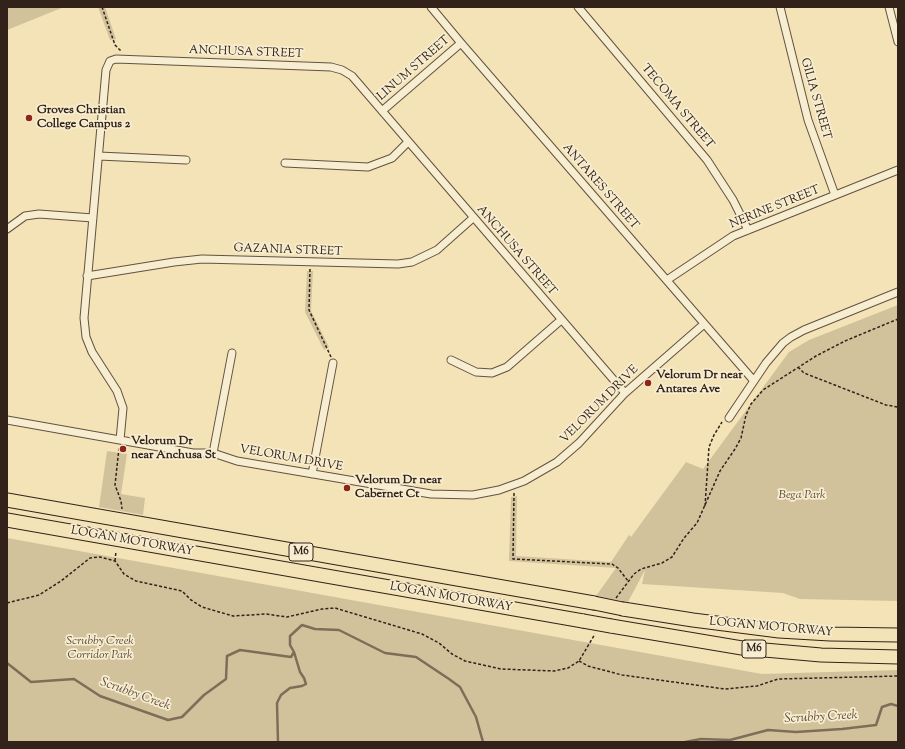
<!DOCTYPE html>
<style>
body{margin:0}
#map{position:relative;width:905px;height:749px;overflow:hidden;background:#f3e3b7;font-family:"Sorts Mill Goudy",serif}
canvas{display:block}
.frame{position:absolute;inset:0;border:8px solid #32221a;pointer-events:none}
</style>
<div id="map">
<canvas width="905" height="749"></canvas>
<div class="frame"></div>
</div>
<script>
const g = document.querySelector('canvas').getContext('2d');
g.lineJoin = 'round';
function fillPath(path, color) { g.fillStyle = color; g.fill(path, 'evenodd'); }
const poly = rows => new Path2D(rows.map(r => 'M' + r).join(''));
function stroke(path, color, width, dash) { g.strokeStyle = color; g.lineWidth = width; g.lineCap = dash ? 'butt' : 'round'; g.setLineDash(dash || []); g.stroke(path); }
function drawText(font, color, halo, rows, align = 'center') {
  g.font = font + ' "Sorts Mill Goudy",serif'; g.lineWidth = 3.5; g.setLineDash([]); g.textBaseline = 'middle'; g.strokeStyle = halo; g.fillStyle = color; for (const [text, x, y, turn = 0] of rows) {
    g.save(); g.translate(x, y); g.rotate((+turn || 0) * Math.PI / 180); g.textAlign = isNaN(turn) ? turn : align; if (halo) g.strokeText(text, 0, 0); g.fillText(text, 0, 0); g.restore();
  }
}
fillPath(poly([
 [7,7,64,7,7,30],
 [98,7,105,7,116,39,110,40],
 [307,271,313,271,311,311,329,347,324,350,305,312],
 [898,305,898,601,800,599,783,593,642,584,645,570,628,602,596,596,616,568,509,561,511,497,517,496,516,556,611,562,629,535,631,537,686,462,703,469,789,352,809,340],
 [107,451,127,454,121,494,145,498,143,515,99,507],
 [7,538,762,674,898,670,898,742,7,742]
]), '#d2c29c');
stroke(poly([
 [7,663,31,682,74,679,100,696,168,720,182,717,204,695,226,679,227,656,240,650,291,657,294,652,290,645,290,636,302,625,315,629,339,630,385,653,416,657,449,679,460,687,476,717,483,742],
 [278,742,277,703,281,695,290,688,302,686,306,684,304,678,300,672,294,652],
 [685,742,701,739,730,740,768,730,796,732,842,729,876,725,882,707,891,704,898,706]
]), '#7e6e58', 2.5);
const minor = poly([
 [431,7,461,43,754,381],
 [578,7,707,160,733,200,748,230],
 [780,7,808,120,835,195],
 [889,7,898,42],
 [382,111,461,43],
 [99,156,186,160],
 [285,163,368,167,392,158,408,142],
 [7,229,25,216,39,214,93,218],
 [87,276,174,262,202,259,398,264,412,262,437,250,473,218],
 [667,280,733,236,898,170],
 [451,360,476,372,492,373,507,367,561,320],
 [729,418,766,363,783,343,791,337,804,330,898,292],
 [7,420,193,453,213,453,237,461,431,494,473,495,499,490,524,481,557,462,579,443,625,393,704,324],
 [120,440,123,408,117,391,92,352,86,337,84,318,106,70,110,61,116,59,331,67,342,70,352,76,625,393],
 [213,453,232,353],
 [312,474,333,363]
]);
const motorway = poly([
 [7,500,594,603],
 [7,520,583,621],
 [623,609,693,620,779,631,830,634,898,635],
 [611,626,742,648,821,655,898,657]
]);
stroke(minor, '#625241', 9);
stroke(motorway, '#32221a', 15);
stroke(poly([
 [102,7,115,45,121,51],
 [310,269,309,310,331,357],
 [798,367,804,373,886,405,898,407],
 [119,448,115,485,121,501,122,509],
 [514,493,513,559,612,564,618,568,628,581],
 [705,506,709,447,714,435,722,422],
 [115,561,116,551],
 [616,598,634,574,641,569,662,563,672,557,684,538,697,523,720,471,735,449,741,438,746,415,751,404,763,390,816,356,845,341,898,319],
 [7,603,39,595,61,581,90,558,100,557,115,561,124,574,136,581,182,591,191,600,202,607,233,616,266,614,287,617,322,609,335,608,422,634,439,643,452,654,465,661,501,669,554,671,568,668,579,661,595,634],
 [579,661,588,666,622,675,725,689,757,686,778,679,898,676]
]), '#32221a', 1.5, [3, 2]);
stroke(minor, '#f7edd0', 7);
stroke(motorway, '#f3e3b7', 13);
const motorwayBridge = poly([
 [594,603,623,609],
 [583,621,611,626]
]);
stroke(motorwayBridge, '#32221a', 15, []);
stroke(motorwayBridge, '#f3e3b7', 13);
for (const [x, y, r, color] of [
 [29,118,4,"#8f2418"],
 [648,383,4,"#8f2418"],
 [123,449,4,"#8f2418"],
 [347,488,4,"#8f2418"]
]) { const dot = new Path2D(); dot.arc(x, y, r, 0, 2 * Math.PI); g.fillStyle = color; g.fill(dot); stroke(dot, '#f7edd0', 1.5); }
for (const [x, y, w] of [
 [301,552,24],
 [754,649,24]
]) { const box = new Path2D(); box.roundRect(x - w / 2, y - 9, w, 18, 3); g.fillStyle = '#f7edd0'; g.fill(box); stroke(box, '#32221a', 1); }
drawText('bold 11px', '#32221a', null, [
 ["M6",301,552],
 ["M6",754,649]
]);
drawText('12px', '#32221a', '#f7edd0', [
 ["ANCHUSA STREET",246,53,2],
 ["LINUM STREET",414,69,-41],
 ["GILIA STREET",815,99,74],
 ["TECOMA STREET",677,107,50],
 ["ANTARES STREET",600,187,49],
 ["NERINE STREET",775,208,-22],
 ["GAZANIA STREET",288,251,2],
 ["ANCHUSA STREET",516,251,49],
 ["VELORUM DRIVE",600,405,-45],
 ["VELORUM DRIVE",291,459,10],
 ["LOGAN MOTORWAY",132,542,10],
 ["LOGAN MOTORWAY",451,598,10],
 ["LOGAN MOTORWAY",771,628,5]
]);
drawText('bold 12px', '#32221a', '#f7edd0', [
 ["Groves Christian",37,111],
 ["College Campus 2",37,125],
 ["Velorum Dr near",656,376],
 ["Antares Ave",656,390],
 ["Velorum Dr",131,442],
 ["near Anchusa St",131,456],
 ["Velorum Dr near",355,481],
 ["Cabernet Ct",355,495]
], 'left');
drawText('italic 12px', '#5a4a3a', '#f7edd0', [
 ["Bega Park",802,496],
 ["Scrubby Creek",100,642],
 ["Corridor Park",100,656]
]);
drawText('italic 13px', '#5e4e3e', '#f7edd0', [
 ["Scrubby Creek",135,695,20],
 ["Scrubby Creek",821,718,-3]
]);
</script>
